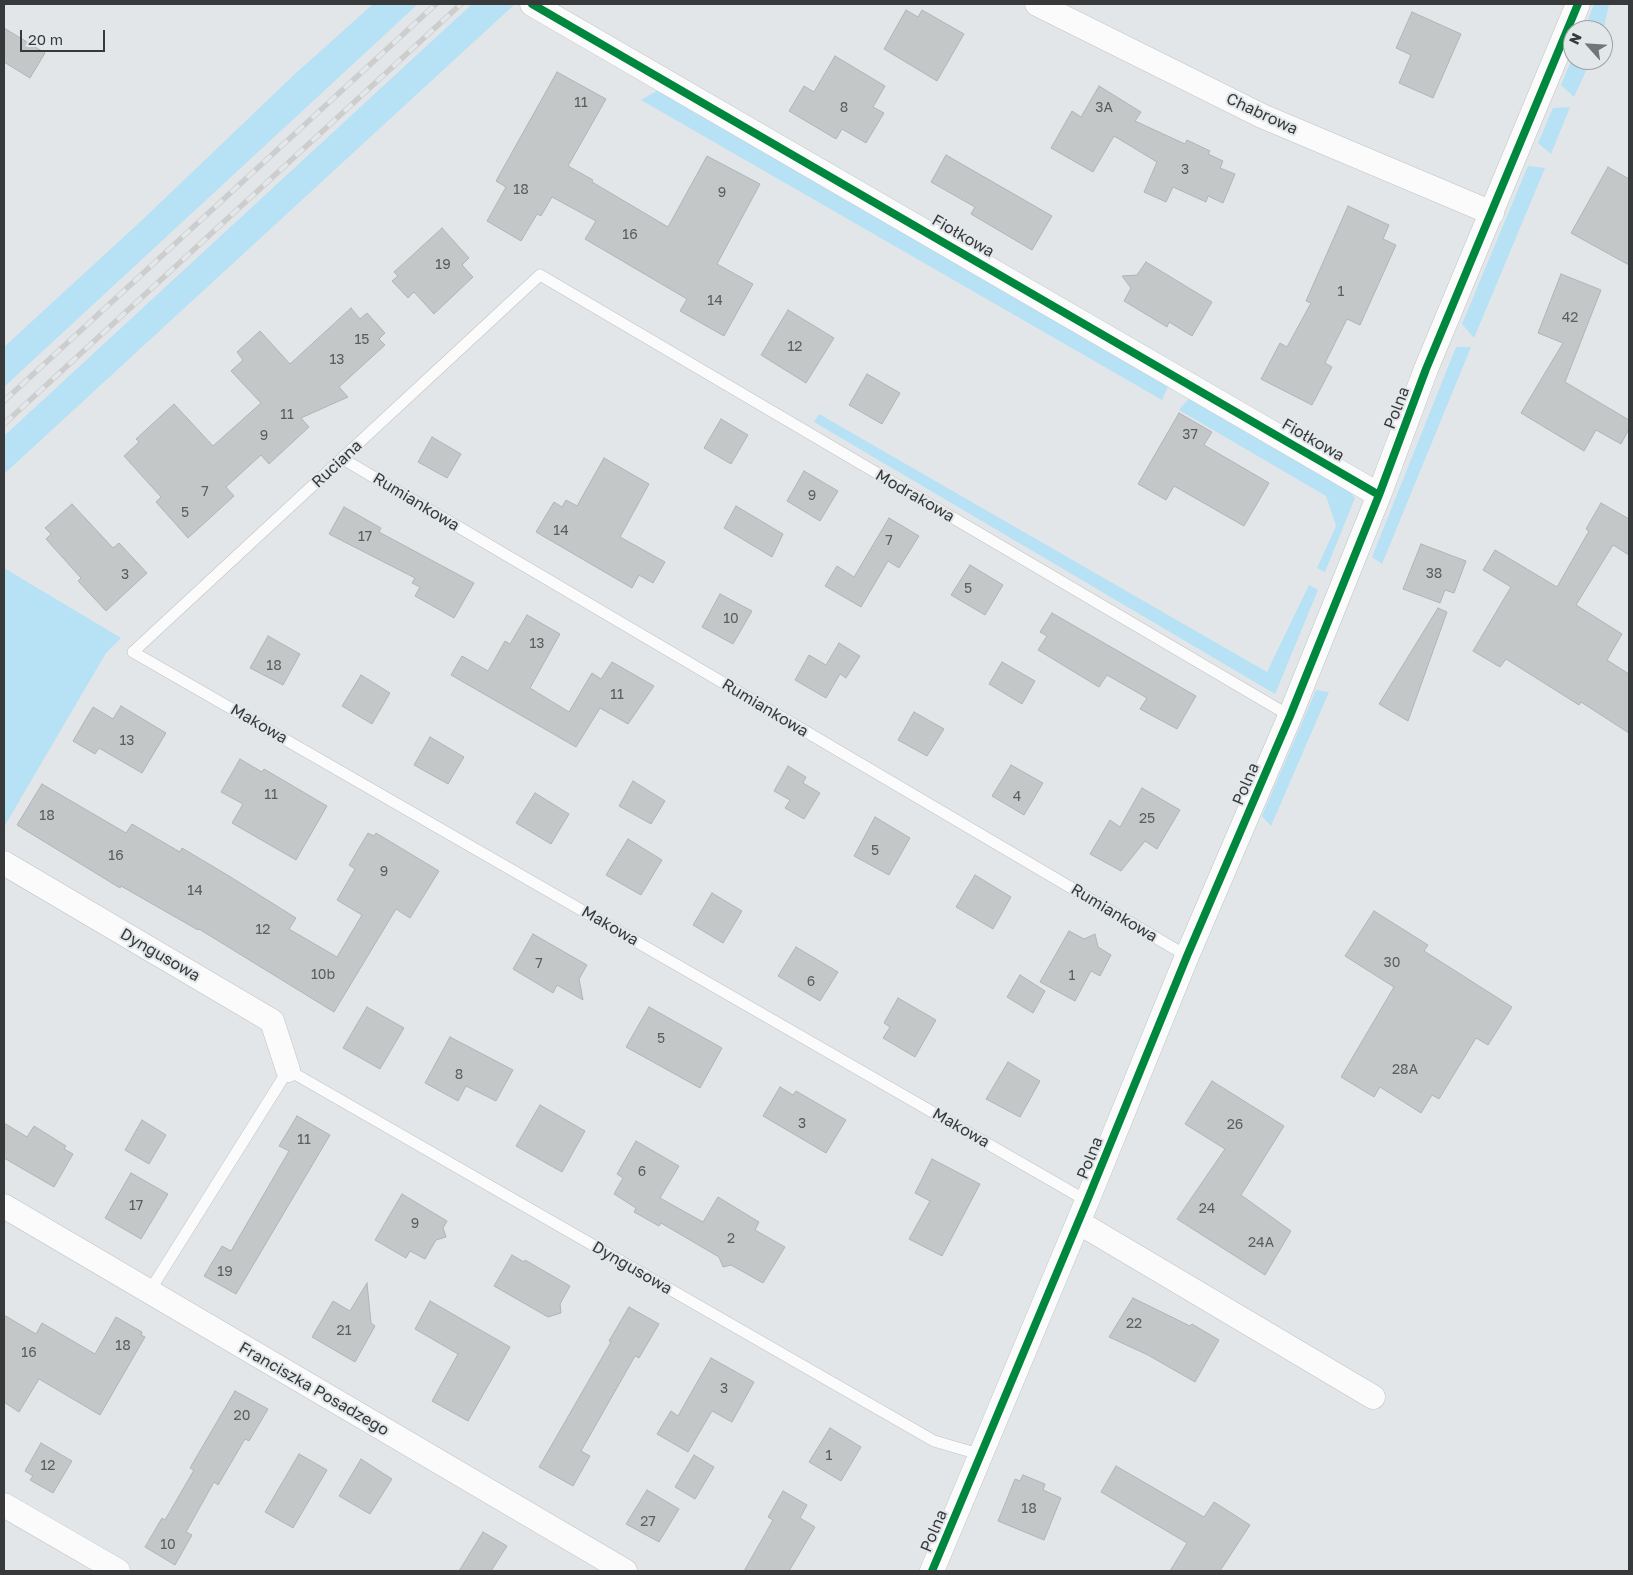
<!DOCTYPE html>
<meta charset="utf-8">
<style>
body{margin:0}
#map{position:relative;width:1633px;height:1575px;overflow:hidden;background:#e3e6e8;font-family:"Golos Text",sans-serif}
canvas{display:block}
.frame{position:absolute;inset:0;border:5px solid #37393a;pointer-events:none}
.north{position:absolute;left:1563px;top:20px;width:50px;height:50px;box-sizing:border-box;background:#e2e7e9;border:1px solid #9ea1a3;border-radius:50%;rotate:296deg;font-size:14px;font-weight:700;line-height:20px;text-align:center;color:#37393a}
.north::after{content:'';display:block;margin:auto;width:18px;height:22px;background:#737677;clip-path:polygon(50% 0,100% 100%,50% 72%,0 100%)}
.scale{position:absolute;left:20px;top:30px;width:85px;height:22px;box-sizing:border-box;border:2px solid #37393a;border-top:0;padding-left:6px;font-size:15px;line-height:18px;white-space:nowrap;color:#37393a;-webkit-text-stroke:4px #e2e7e9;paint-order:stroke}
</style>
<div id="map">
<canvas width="1633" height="1575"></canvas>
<div class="frame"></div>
<div class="north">N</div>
<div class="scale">20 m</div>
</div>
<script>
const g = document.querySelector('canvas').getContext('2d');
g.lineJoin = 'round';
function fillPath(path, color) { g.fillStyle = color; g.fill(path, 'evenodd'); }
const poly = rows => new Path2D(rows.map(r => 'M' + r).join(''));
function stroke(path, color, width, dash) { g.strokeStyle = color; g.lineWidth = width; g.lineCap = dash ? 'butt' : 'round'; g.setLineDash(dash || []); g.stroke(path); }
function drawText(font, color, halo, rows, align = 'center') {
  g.font = font + ' "Golos Text",sans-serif'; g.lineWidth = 4; g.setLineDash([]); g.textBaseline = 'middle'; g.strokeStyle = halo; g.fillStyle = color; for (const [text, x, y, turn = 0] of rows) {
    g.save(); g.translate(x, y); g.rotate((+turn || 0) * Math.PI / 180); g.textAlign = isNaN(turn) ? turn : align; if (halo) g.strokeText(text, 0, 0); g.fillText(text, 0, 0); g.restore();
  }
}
fillPath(poly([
 [373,4,418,4,4,387,4,347,140,222,296,73],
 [472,4,515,4,4,474,4,436],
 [1594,4,1609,4,1603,31,1584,30],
 [1573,56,1573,60,1591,60,1574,97,1561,85],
 [660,89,1171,380,1162,400,641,100],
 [1570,107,1564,122,1551,154,1538,143,1553,108],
 [1528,166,1545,168,1474,338,1462,324],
 [1456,347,1471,347,1382,564,1372,557],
 [1193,394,1342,483,1355,498,1325,572,1317,568,1336,526,1326,496,1179,410],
 [819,414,1267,672,1309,585,1318,590,1275,694,814,422],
 [4,568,121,638,106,653,4,827],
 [1316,690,1329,692,1271,826,1262,816]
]), '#b7e1f5');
const building = poly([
 [906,10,918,17,922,10,964,34,937,81,884,49,906,10],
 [1412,12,1461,34,1433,98,1399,83,1411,55,1396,48,1412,12],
 [4,28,45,53,30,78,4,62,4,28],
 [835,56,885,86,873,107,884,113,866,143,842,129,836,139,789,111,804,86,814,92,835,56],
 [557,72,606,99,568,166,593,180,592,182,668,227,707,156,760,184,717,264,753,284,724,336,680,311,687,299,585,239,596,221,552,197,541,216,537,214,521,241,487,221,506,187,496,181,557,72],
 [1099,86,1141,112,1135,121,1185,144,1187,140,1210,151,1208,154,1223,161,1220,168,1235,174,1223,203,1208,196,1206,202,1173,187,1166,202,1144,192,1157,162,1114,136,1093,172,1051,148,1072,111,1081,117,1099,86],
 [946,155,1052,216,1032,250,971,214,975,207,931,182,946,155],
 [1608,167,1629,179,1629,265,1571,233,1608,167],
 [1348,206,1389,225,1383,239,1396,245,1360,325,1347,319,1325,363,1332,367,1312,405,1261,379,1280,343,1287,347,1311,303,1306,301,1348,206],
 [442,228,469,258,462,265,473,277,434,314,414,292,408,298,392,281,398,276,394,272,442,228],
 [1146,262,1212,302,1192,336,1169,322,1167,327,1124,301,1131,288,1122,276,1137,275,1146,262],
 [1561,274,1601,290,1565,382,1629,420,1629,429,1621,444,1596,430,1584,451,1521,413,1563,343,1538,333,1561,274],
 [351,308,360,319,367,313,385,333,379,339,385,345,339,387,348,397,301,418,309,427,269,464,261,455,226,487,234,496,188,538,156,502,161,497,124,456,139,442,136,439,174,404,213,446,261,403,231,371,243,360,237,352,260,331,290,364,351,308],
 [788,310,834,338,806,383,761,355,788,310],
 [867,374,900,393,882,424,849,405,867,374],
 [1179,413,1212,432,1204,445,1269,483,1244,526,1174,486,1166,500,1138,484,1179,413],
 [721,419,748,435,731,464,704,448,721,419],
 [432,437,461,454,447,478,418,462,432,437],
 [604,458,649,484,620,537,665,562,653,583,639,575,632,588,536,532,554,502,562,507,566,500,577,506,604,458],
 [804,471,838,491,820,521,787,501,804,471],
 [1601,503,1629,519,1629,555,1613,545,1576,605,1622,634,1607,660,1629,674,1629,733,1581,702,1579,705,1506,659,1500,667,1473,651,1511,587,1483,570,1495,550,1557,587,1589,531,1586,529,1601,503],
 [72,504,113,548,119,543,147,573,106,611,78,581,81,578,46,539,51,534,45,528,72,504],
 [736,506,783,534,772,557,724,528,736,506],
 [344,507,381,528,379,532,474,583,454,618,415,596,420,587,412,583,415,578,329,534,344,507],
 [889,518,919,536,899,568,888,561,861,607,825,586,837,566,854,577,889,518],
 [1421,544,1466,561,1454,593,1445,590,1440,603,1403,589,1421,544],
 [970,565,1003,585,985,615,951,595,970,565],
 [720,594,752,611,733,644,702,627,720,594],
 [1438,608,1447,612,1408,721,1379,704,1438,608],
 [1052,613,1196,696,1177,729,1140,709,1147,698,1107,675,1099,687,1038,650,1047,636,1040,632,1052,613],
 [527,615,560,634,530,688,569,712,592,673,601,679,612,662,654,686,628,724,600,708,576,747,451,675,462,656,488,671,505,641,510,644,527,615],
 [268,636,300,654,283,685,250,668,268,636],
 [839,643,860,656,846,678,840,674,826,698,795,680,809,655,826,665,839,643],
 [1002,662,1035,681,1022,704,989,684,1002,662],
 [361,675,390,693,372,724,342,706,361,675],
 [121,706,166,733,142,773,99,748,95,754,73,741,93,707,113,719,121,706],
 [914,712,944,729,927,756,898,740,914,712],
 [430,737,464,757,448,784,414,765,430,737],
 [240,759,262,772,264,769,327,806,296,860,232,823,243,804,221,792,240,759],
 [1011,765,1043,783,1024,815,992,796,1011,765],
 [788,766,806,777,803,783,820,793,804,819,785,808,790,800,774,791,788,766],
 [633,781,665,801,651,824,619,806,633,781],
 [42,784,126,833,132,824,180,852,182,848,229,876,296,918,289,929,337,957,362,915,337,900,355,869,349,865,368,833,374,836,376,833,439,871,410,918,396,909,334,1012,199,929,198,930,121,886,120,888,17,825,42,784],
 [1142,788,1180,810,1157,849,1145,841,1121,871,1090,854,1110,820,1120,827,1142,788],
 [535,793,569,814,551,844,516,823,535,793],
 [875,817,910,838,889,875,854,856,875,817],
 [628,839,662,860,641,895,606,875,628,839],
 [975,875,1011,897,993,929,956,907,975,875],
 [712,893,742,911,723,943,693,925,712,893],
 [1374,911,1428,945,1424,951,1512,1007,1488,1045,1476,1038,1439,1099,1432,1095,1421,1113,1380,1087,1374,1097,1341,1077,1394,987,1345,956,1374,911],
 [1069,931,1084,939,1095,934,1098,947,1111,955,1100,976,1091,971,1075,1001,1040,982,1069,931],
 [533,934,587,965,579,979,583,1000,557,985,553,993,513,969,533,934],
 [796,947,838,972,820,1001,778,976,796,947],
 [1020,975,1045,991,1033,1013,1007,997,1020,975],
 [898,998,936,1020,915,1057,883,1038,890,1027,884,1023,898,998],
 [367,1007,404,1028,380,1069,343,1048,367,1007],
 [649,1007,722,1048,700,1088,626,1047,649,1007],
 [450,1037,513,1070,496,1101,466,1086,458,1101,425,1083,450,1037],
 [1008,1062,1040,1081,1020,1117,986,1099,1008,1062],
 [1212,1081,1284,1126,1241,1195,1291,1231,1265,1275,1177,1219,1225,1149,1185,1124,1212,1081],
 [780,1087,793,1095,796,1091,846,1120,826,1153,763,1116,780,1087],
 [540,1105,585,1131,562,1172,516,1146,540,1105],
 [297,1116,330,1135,236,1294,204,1276,222,1246,231,1251,289,1151,279,1146,297,1116],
 [142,1120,166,1135,149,1164,125,1150,142,1120],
 [4,1123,27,1137,34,1126,66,1146,64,1149,73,1154,54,1187,4,1158,4,1123],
 [636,1141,679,1166,660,1198,703,1222,718,1197,759,1222,755,1230,785,1247,763,1283,731,1265,723,1267,719,1257,661,1223,659,1226,634,1212,636,1208,614,1194,623,1178,617,1174,636,1141],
 [932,1159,980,1184,942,1256,909,1239,930,1201,915,1193,932,1159],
 [131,1173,168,1194,141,1239,105,1218,131,1173],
 [402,1194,447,1221,443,1228,446,1237,436,1240,425,1259,410,1251,406,1258,375,1240,402,1194],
 [512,1255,524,1262,525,1260,570,1286,560,1304,561,1313,548,1317,494,1286,512,1255],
 [367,1283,371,1323,375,1326,355,1362,312,1337,333,1301,350,1311,367,1283],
 [1133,1298,1190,1326,1192,1324,1219,1340,1195,1382,1148,1355,1109,1337,1133,1298],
 [430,1301,510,1347,468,1421,432,1401,458,1354,415,1329,430,1301],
 [629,1307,659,1324,639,1358,635,1356,581,1451,590,1456,573,1486,539,1467,611,1342,609,1341,629,1307],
 [4,1315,36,1334,42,1323,95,1354,116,1317,142,1332,141,1335,145,1337,100,1415,39,1379,19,1412,4,1402,4,1315],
 [711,1358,754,1382,732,1422,712,1411,688,1452,657,1434,671,1411,678,1416,711,1358],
 [235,1391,268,1409,249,1441,245,1439,218,1485,214,1482,186,1532,192,1535,175,1565,145,1547,162,1518,165,1520,194,1470,190,1468,235,1391],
 [830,1428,861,1447,841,1481,809,1462,830,1428],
 [41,1443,72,1461,53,1493,30,1480,33,1476,25,1471,41,1443],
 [299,1454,327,1470,293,1528,265,1512,299,1454],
 [694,1455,714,1467,695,1499,675,1487,694,1455],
 [361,1459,392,1479,370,1514,339,1496,361,1459],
 [1116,1466,1204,1517,1214,1502,1250,1525,1220,1571,1170,1571,1187,1543,1101,1492,1116,1466],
 [1023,1475,1045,1484,1043,1490,1061,1498,1044,1540,998,1521,1015,1479,1020,1481,1023,1475],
 [647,1490,679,1509,659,1542,626,1524,647,1490],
 [783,1491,807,1505,800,1518,815,1527,789,1571,744,1571,773,1520,768,1517,783,1491],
 [483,1532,507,1546,491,1571,459,1571,483,1532]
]);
fillPath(building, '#c4c7c8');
stroke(building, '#b1b3b4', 1);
const lane = poly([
 [343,459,1187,956],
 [1087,1201,133,652,540,275,1290,716],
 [149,1292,288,1070,934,1441,982,1455]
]);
const street = poly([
 [532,4,1379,495],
 [1037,4,1262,116,1492,213],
 [4,863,272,1021,288,1070],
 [4,1206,625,1571],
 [1078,1222,1373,1397],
 [4,1505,118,1571],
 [932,1571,1087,1201,1187,956,1290,716,1379,495,1426,369,1578,4]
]);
stroke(lane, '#c0c3c4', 12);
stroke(street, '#c0c3c4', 25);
stroke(lane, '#fbfbfc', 11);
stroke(street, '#fbfbfc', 24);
const rail = poly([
 [4,401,436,4],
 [4,424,461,4]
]);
stroke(rail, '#cdcdce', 5.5);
stroke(rail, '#e2e7e9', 4, [11]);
stroke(poly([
 [532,4,1379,495],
 [932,1571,1087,1201,1187,956,1290,716,1379,495,1426,369,1578,4]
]), '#00873e', 8);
drawText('14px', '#5a5c5e', null, [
 ["11",581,103],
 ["8",844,108],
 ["3A",1104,108],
 ["3",1185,170],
 ["18",521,190],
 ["9",722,193],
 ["16",630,235],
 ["19",443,265],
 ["1",1341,292],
 ["14",715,301],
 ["42",1570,318],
 ["15",362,340],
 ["12",795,347],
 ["13",337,360],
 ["11",287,415],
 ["37",1190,435],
 ["9",264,436],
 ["7",205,492],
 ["9",812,496],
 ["5",185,513],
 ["14",561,531],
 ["17",365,537],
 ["7",889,541],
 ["38",1434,574],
 ["3",125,575],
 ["5",968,589],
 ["10",731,619],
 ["13",537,644],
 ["18",274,666],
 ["11",617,695],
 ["13",127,741],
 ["11",271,795],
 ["4",1017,797],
 ["18",47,816],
 ["25",1147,819],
 ["5",875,851],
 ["16",116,856],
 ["9",384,872],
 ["14",195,891],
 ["12",263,930],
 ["30",1392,963],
 ["7",539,964],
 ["10b",323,975],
 ["1",1072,976],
 ["6",811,982],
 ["5",661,1039],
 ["28A",1405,1070],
 ["8",459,1075],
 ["3",802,1124],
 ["26",1235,1125],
 ["11",304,1140],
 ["6",642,1172],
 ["17",136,1206],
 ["24",1207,1209],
 ["9",415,1224],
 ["2",731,1239],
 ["24A",1261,1243],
 ["19",225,1272],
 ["22",1134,1324],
 ["21",344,1331],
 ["18",123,1346],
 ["16",29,1353],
 ["3",724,1389],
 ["20",242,1416],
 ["1",829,1456],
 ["12",48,1466],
 ["18",1029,1509],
 ["27",648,1522],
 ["10",168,1545]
]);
drawText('16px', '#37393a', '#e2e7e9', [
 ["Chabrowa",1262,114,25],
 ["Fiołkowa",963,236,30],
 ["Polna",1397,408,-69],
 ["Fiołkowa",1313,440,30],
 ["Ruciana",337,464,-43],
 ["Modrakowa",915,496,30],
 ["Rumiankowa",416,502,31],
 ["Rumiankowa",765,708,31],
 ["Makowa",259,724,30],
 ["Polna",1246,784,-67],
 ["Rumiankowa",1114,913,31],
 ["Makowa",610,926,30],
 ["Dyngusowa",160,955,30],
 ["Makowa",961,1128,30],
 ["Polna",1090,1158,-68],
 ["Dyngusowa",632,1268,30],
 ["Franciszka Posadzego",314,1389,30],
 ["Polna",934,1531,-67]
]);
</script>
